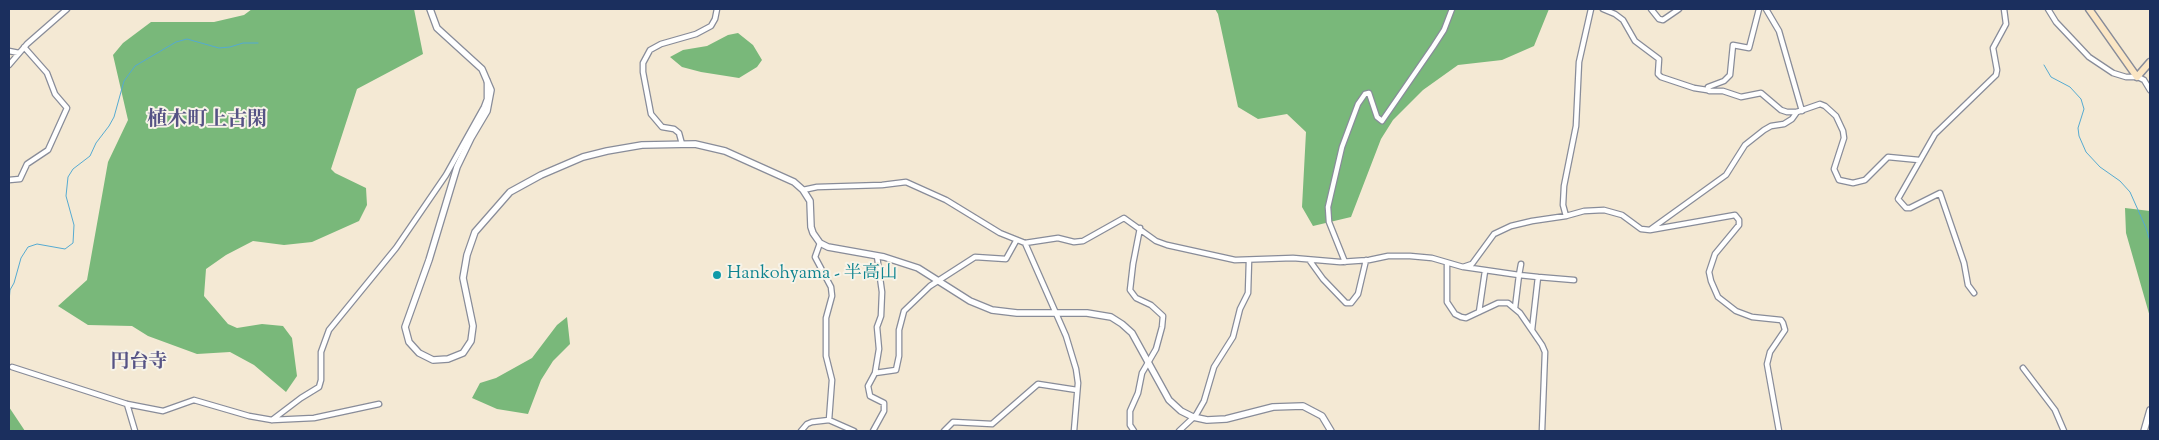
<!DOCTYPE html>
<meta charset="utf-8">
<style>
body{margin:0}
#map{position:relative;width:2159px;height:440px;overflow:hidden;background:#f4e9d4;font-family:"Sorts Mill Goudy",serif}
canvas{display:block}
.frame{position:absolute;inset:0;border:10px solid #1b2f5e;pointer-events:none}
</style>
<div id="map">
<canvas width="2159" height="440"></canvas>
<div class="frame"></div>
</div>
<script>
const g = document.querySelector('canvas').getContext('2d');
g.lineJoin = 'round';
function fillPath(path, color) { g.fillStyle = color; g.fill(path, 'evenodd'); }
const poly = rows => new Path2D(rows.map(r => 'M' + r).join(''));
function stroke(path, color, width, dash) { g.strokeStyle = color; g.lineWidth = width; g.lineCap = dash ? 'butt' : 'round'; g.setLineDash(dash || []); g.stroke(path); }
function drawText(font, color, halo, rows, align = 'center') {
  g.font = font + ' "Sorts Mill Goudy","Noto Serif JP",serif'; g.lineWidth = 4; g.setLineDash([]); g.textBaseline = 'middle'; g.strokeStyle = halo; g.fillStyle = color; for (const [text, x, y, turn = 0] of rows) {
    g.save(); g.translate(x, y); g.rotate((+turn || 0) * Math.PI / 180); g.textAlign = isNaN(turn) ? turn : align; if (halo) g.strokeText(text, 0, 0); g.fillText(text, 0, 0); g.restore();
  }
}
fillPath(poly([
 [252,9,414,9,423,54,357,89,331,169,335,173,366,188,367,205,359,221,312,242,284,245,253,241,226,255,206,269,204,296,228,324,237,328,262,324,283,326,292,338,297,376,286,392,254,365,230,352,197,354,148,336,132,326,88,325,58,306,87,280,108,162,128,120,113,55,123,43,151,22,214,22,244,15],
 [1215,9,1549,9,1534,46,1502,60,1458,65,1423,90,1393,120,1381,139,1351,217,1313,226,1302,207,1306,132,1287,114,1258,119,1238,107,1218,14],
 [738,33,753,45,762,60,757,67,739,78,701,72,682,67,670,57,683,50,707,46,728,35],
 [2125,208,2150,211,2150,317,2126,233],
 [567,317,570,344,553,361,541,380,528,414,497,409,472,398,480,383,496,378,532,358,557,325],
 [9,407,25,431,9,431]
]), '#79b87a');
stroke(poly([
 [2044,65,2051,77,2070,87,2081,99,2084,109,2078,128,2079,136,2086,152,2100,167,2120,181,2130,192,2146,228,2150,241],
 [9,302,10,290,14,283,21,258,28,247,37,244,65,249,73,243,74,225,66,196,68,177,73,169,90,156,96,143,109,126,114,117,124,81,135,66,176,42,187,39,219,48,230,47,243,43,258,43]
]), '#55aad1', 1);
const minor = poly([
 [1603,9,1615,14,1623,20,1635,41,1659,59,1658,74,1661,77,1694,88,1707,90],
 [1651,9,1659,19,1663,20,1679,9],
 [1759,9,1749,48,1733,45,1730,75,1724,81,1708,87,1709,91,1723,91,1741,97,1761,93,1781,110,1787,112,1797,112,1820,104,1825,106,1836,116,1843,131,1844,138,1834,169,1839,180,1853,183,1865,180,1888,157,1919,160],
 [1766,9,1779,31,1802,111],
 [2048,9,2056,22,2089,57,2113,73,2126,77,2137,77],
 [9,51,19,53],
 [9,65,27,44,67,9],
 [2138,77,2144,80,2150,90],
 [682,144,679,133,674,129,662,127,651,114,643,72,643,63,650,50,661,44,696,34,711,26,715,19,717,9],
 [9,180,20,179,27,164,48,150,67,108,55,94,47,73,24,47],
 [803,190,817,187,882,185,906,182,946,200,1000,233,1025,243,1058,238,1074,242,1083,241,1124,218,1156,241,1167,245,1235,260,1293,258,1340,262,1369,260,1388,256,1410,256,1432,258,1463,267,1472,264,1494,234,1511,226,1532,221,1566,216,1584,211,1604,210,1622,215,1641,229,1650,230,1735,215,1739,220,1739,225,1715,254,1709,272,1711,281,1718,297,1736,311,1752,317,1781,320,1783,323,1785,330,1770,352,1767,364,1779,431],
 [1566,216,1563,205,1564,186,1576,126,1579,62,1591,9],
 [1651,229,1726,175,1745,145,1764,130,1771,126,1784,124,1792,119,1797,112],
 [820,243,815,257,831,287,832,296,826,318,826,356,832,380,829,420,854,431],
 [1025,243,1066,336,1076,369,1078,383,1074,431],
 [1310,261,1323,279,1346,303,1351,303,1358,294,1366,260],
 [1345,262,1329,222,1328,207,1342,147,1358,104,1365,94,1369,93,1377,117,1382,121,1433,47,1444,30,1452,9],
 [1447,264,1447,302,1455,314,1461,317,1466,318,1498,303,1508,303,1520,313,1542,345,1545,352,1542,431],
 [1464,267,1519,275,1521,264],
 [1538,277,1574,280],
 [1974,293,1968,285,1964,263,1940,193,1910,208,1906,208,1898,199,1935,134,1996,75,1997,70,1993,48,2006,24,2004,9],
 [1515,308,1519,275,1538,277,1532,330],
 [1479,312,1485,271],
 [12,367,127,404,163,411,194,400,249,416,272,420,314,418,379,404],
 [2023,368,2055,410,2064,431],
 [875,373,879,349,877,327,881,316,882,292,877,256],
 [127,404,135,431],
 [272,420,301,398,319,387,321,380,321,352,329,330,396,248,446,175,484,107,487,99,487,80],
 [801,431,807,424,812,422,829,420],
 [873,431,884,411,884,403,870,396,868,386,875,373,896,370,899,356,899,330,904,311,930,286,975,257,1006,259,1016,241],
 [944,431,953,422,992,424,1038,384,1077,390],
 [1134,431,1130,425,1130,411,1138,393,1142,373,1156,349,1162,327,1163,316,1151,305,1136,298,1130,290,1133,264,1140,228],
 [1179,431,1196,415,1204,401,1214,367,1233,337,1240,309,1248,293,1249,260]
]);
const tertiary = poly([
 [430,9,437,28,482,69,491,90,487,111,471,138,457,167,429,260,405,327,409,342,419,353,433,360,448,359,463,353,471,341,473,326,463,278,467,255,475,232,510,192,541,175,583,157,607,151,642,145,695,144,725,151,794,182,803,190,810,201,811,227,813,233,820,243,828,247,884,257,918,268,970,301,992,310,1017,313,1087,313,1111,317,1122,324,1132,333,1169,400,1181,411,1193,417,1207,420,1226,419,1273,407,1303,406,1322,416,1331,431],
 [2144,431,2150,410]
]);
const secondary = poly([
 [2089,9,2137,77,2150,62]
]);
stroke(minor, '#888c99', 7);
stroke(tertiary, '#888c99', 8);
stroke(secondary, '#888c99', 9);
stroke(minor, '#fff', 4.5);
stroke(tertiary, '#fff', 5.5);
stroke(secondary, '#fbe6c4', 6);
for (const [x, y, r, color] of [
 [717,275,5,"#0f9aa8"]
]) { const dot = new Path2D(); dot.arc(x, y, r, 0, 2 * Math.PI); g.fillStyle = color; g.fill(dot); stroke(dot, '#f7f3e8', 2); }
drawText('18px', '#0d838f', '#f7f3e8', [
 ["Hankohyama - 半高山",727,275]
], 'left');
drawText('bold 19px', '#565385', '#f7f3e8', [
 ["円台寺",139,364]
]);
drawText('bold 20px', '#565385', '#f7f3e8', [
 ["植木町上古閑",207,122]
]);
</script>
